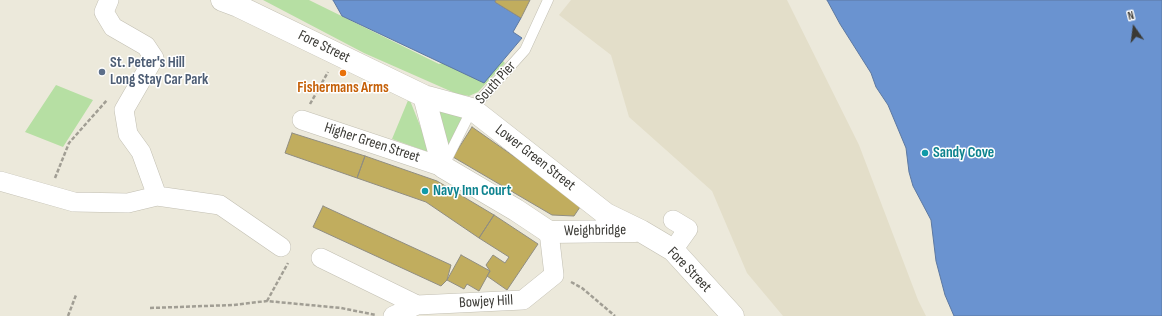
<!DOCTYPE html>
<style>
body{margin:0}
#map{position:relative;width:1162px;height:316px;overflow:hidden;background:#ece9db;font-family:"Sofia Sans Condensed",sans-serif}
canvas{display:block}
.north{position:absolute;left:1114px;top:8px;width:40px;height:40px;-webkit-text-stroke:3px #fff;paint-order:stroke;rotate:346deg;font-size:11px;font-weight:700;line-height:16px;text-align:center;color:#3a3934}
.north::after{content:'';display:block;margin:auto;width:14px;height:18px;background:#3a3934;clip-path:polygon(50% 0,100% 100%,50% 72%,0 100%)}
</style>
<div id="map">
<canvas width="1162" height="316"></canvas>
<div class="north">N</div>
</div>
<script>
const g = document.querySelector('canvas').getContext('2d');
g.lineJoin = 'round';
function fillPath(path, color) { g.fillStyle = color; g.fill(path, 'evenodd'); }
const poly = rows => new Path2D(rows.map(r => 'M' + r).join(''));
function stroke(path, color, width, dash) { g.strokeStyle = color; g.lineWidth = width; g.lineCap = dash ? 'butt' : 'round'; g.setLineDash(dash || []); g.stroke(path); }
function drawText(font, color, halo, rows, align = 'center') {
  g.font = font + ' "Sofia Sans Condensed",sans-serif'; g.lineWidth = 3; g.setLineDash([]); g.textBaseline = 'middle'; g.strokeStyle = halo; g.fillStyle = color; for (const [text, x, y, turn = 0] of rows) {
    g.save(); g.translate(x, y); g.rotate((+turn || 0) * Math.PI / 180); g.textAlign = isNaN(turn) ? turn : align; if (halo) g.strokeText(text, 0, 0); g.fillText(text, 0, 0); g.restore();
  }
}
fillPath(poly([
 [571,0,787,0,859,145,918,300,926,316,783,316,747,273,712,191,629,117,611,55,559,15]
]), '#e3dec9');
fillPath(poly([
 [263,0,309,0,439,64,499,45,496,54,505,63,478,92,469,96,457,94,364,53],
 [56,85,93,100,63,147,25,132],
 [409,98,431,153,392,139],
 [431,105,468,118,449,155]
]), '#b6dfa3');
const water = poly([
 [333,0,496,0,495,2,521,18,513,32,522,38,484,83,342,16,333,0],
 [827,0,1162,0,1162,316,954,316,945,295,936,261,931,220,913,186,909,172,906,148,888,105,876,87,871,73,840,24,827,0]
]);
fillPath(water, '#6a93d0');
stroke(water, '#5c78a1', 1);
const building = poly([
 [496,0,530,0,521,18,495,2,496,0],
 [472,127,582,204,574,216,552,215,453,157,472,127],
 [292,133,365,156,357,178,285,153,292,133],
 [365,156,437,181,494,215,479,238,426,202,357,178,365,156],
 [323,206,451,265,447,280,441,286,313,227,323,206],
 [494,215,538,244,507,290,487,276,490,271,486,265,493,255,505,263,509,257,479,238,494,215],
 [461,255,490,271,479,291,467,284,464,289,447,280,461,255]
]);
fillPath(building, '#c1ad5e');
stroke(building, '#908d81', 1);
const service = poly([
 [445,163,472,109,525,50,548,0]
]);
const minor = poly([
 [109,0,104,12,113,27,146,46,154,58,124,110,128,134,141,152,157,196],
 [302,120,443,167],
 [0,181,74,202,128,203,157,196,220,205,281,247],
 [673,220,688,229,673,250],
 [321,258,417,305],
 [393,316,417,305,523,300,554,275,549,232]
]);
const tertiary = poly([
 [222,0,238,6,424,96,472,109,606,214,641,231,673,250,733,316],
 [424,96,443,167,516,210,549,232,635,231]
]);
stroke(service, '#c2bfb2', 11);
stroke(minor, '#c2bfb2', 20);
stroke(tertiary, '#c2bfb2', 23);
stroke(poly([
 [310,104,328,72],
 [55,178,69,143,107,100],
 [571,282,582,288,615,316],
 [267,301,288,263],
 [150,308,233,305,267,301,341,308,376,315],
 [68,316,76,295]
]), '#a19e94', 2.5, [4, 2]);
stroke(service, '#fff', 10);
stroke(minor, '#fff', 19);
stroke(tertiary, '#fff', 22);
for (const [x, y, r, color] of [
 [102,72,4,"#5c6f8a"],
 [343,73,4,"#e8710a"],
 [925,153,4,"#0f9aa8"],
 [425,191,4,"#0f9aa8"]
]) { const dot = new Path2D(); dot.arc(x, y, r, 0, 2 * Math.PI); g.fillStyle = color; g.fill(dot); stroke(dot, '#fff', 1.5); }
drawText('15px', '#3a3934', '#fff', [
 ["Fore Street",324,47,26],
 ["South Pier",496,83,-48],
 ["Higher Green Street",372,143,18],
 ["Lower Green Street",535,158,38],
 ["Weighbridge",595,231,-1],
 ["Fore Street",689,270,46],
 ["Bowjey Hill",486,302,-3]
]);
drawText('bold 15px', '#4e5e75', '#fff', [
 ["St. Peter's Hill",110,63],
 ["Long Stay Car Park",110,80]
], 'left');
drawText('bold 15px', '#c56008', '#fff', [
 ["Fishermans Arms",343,88]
]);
drawText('bold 15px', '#0d838f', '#fff', [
 ["Sandy Cove",933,153],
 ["Navy Inn Court",433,191]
], 'left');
</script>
